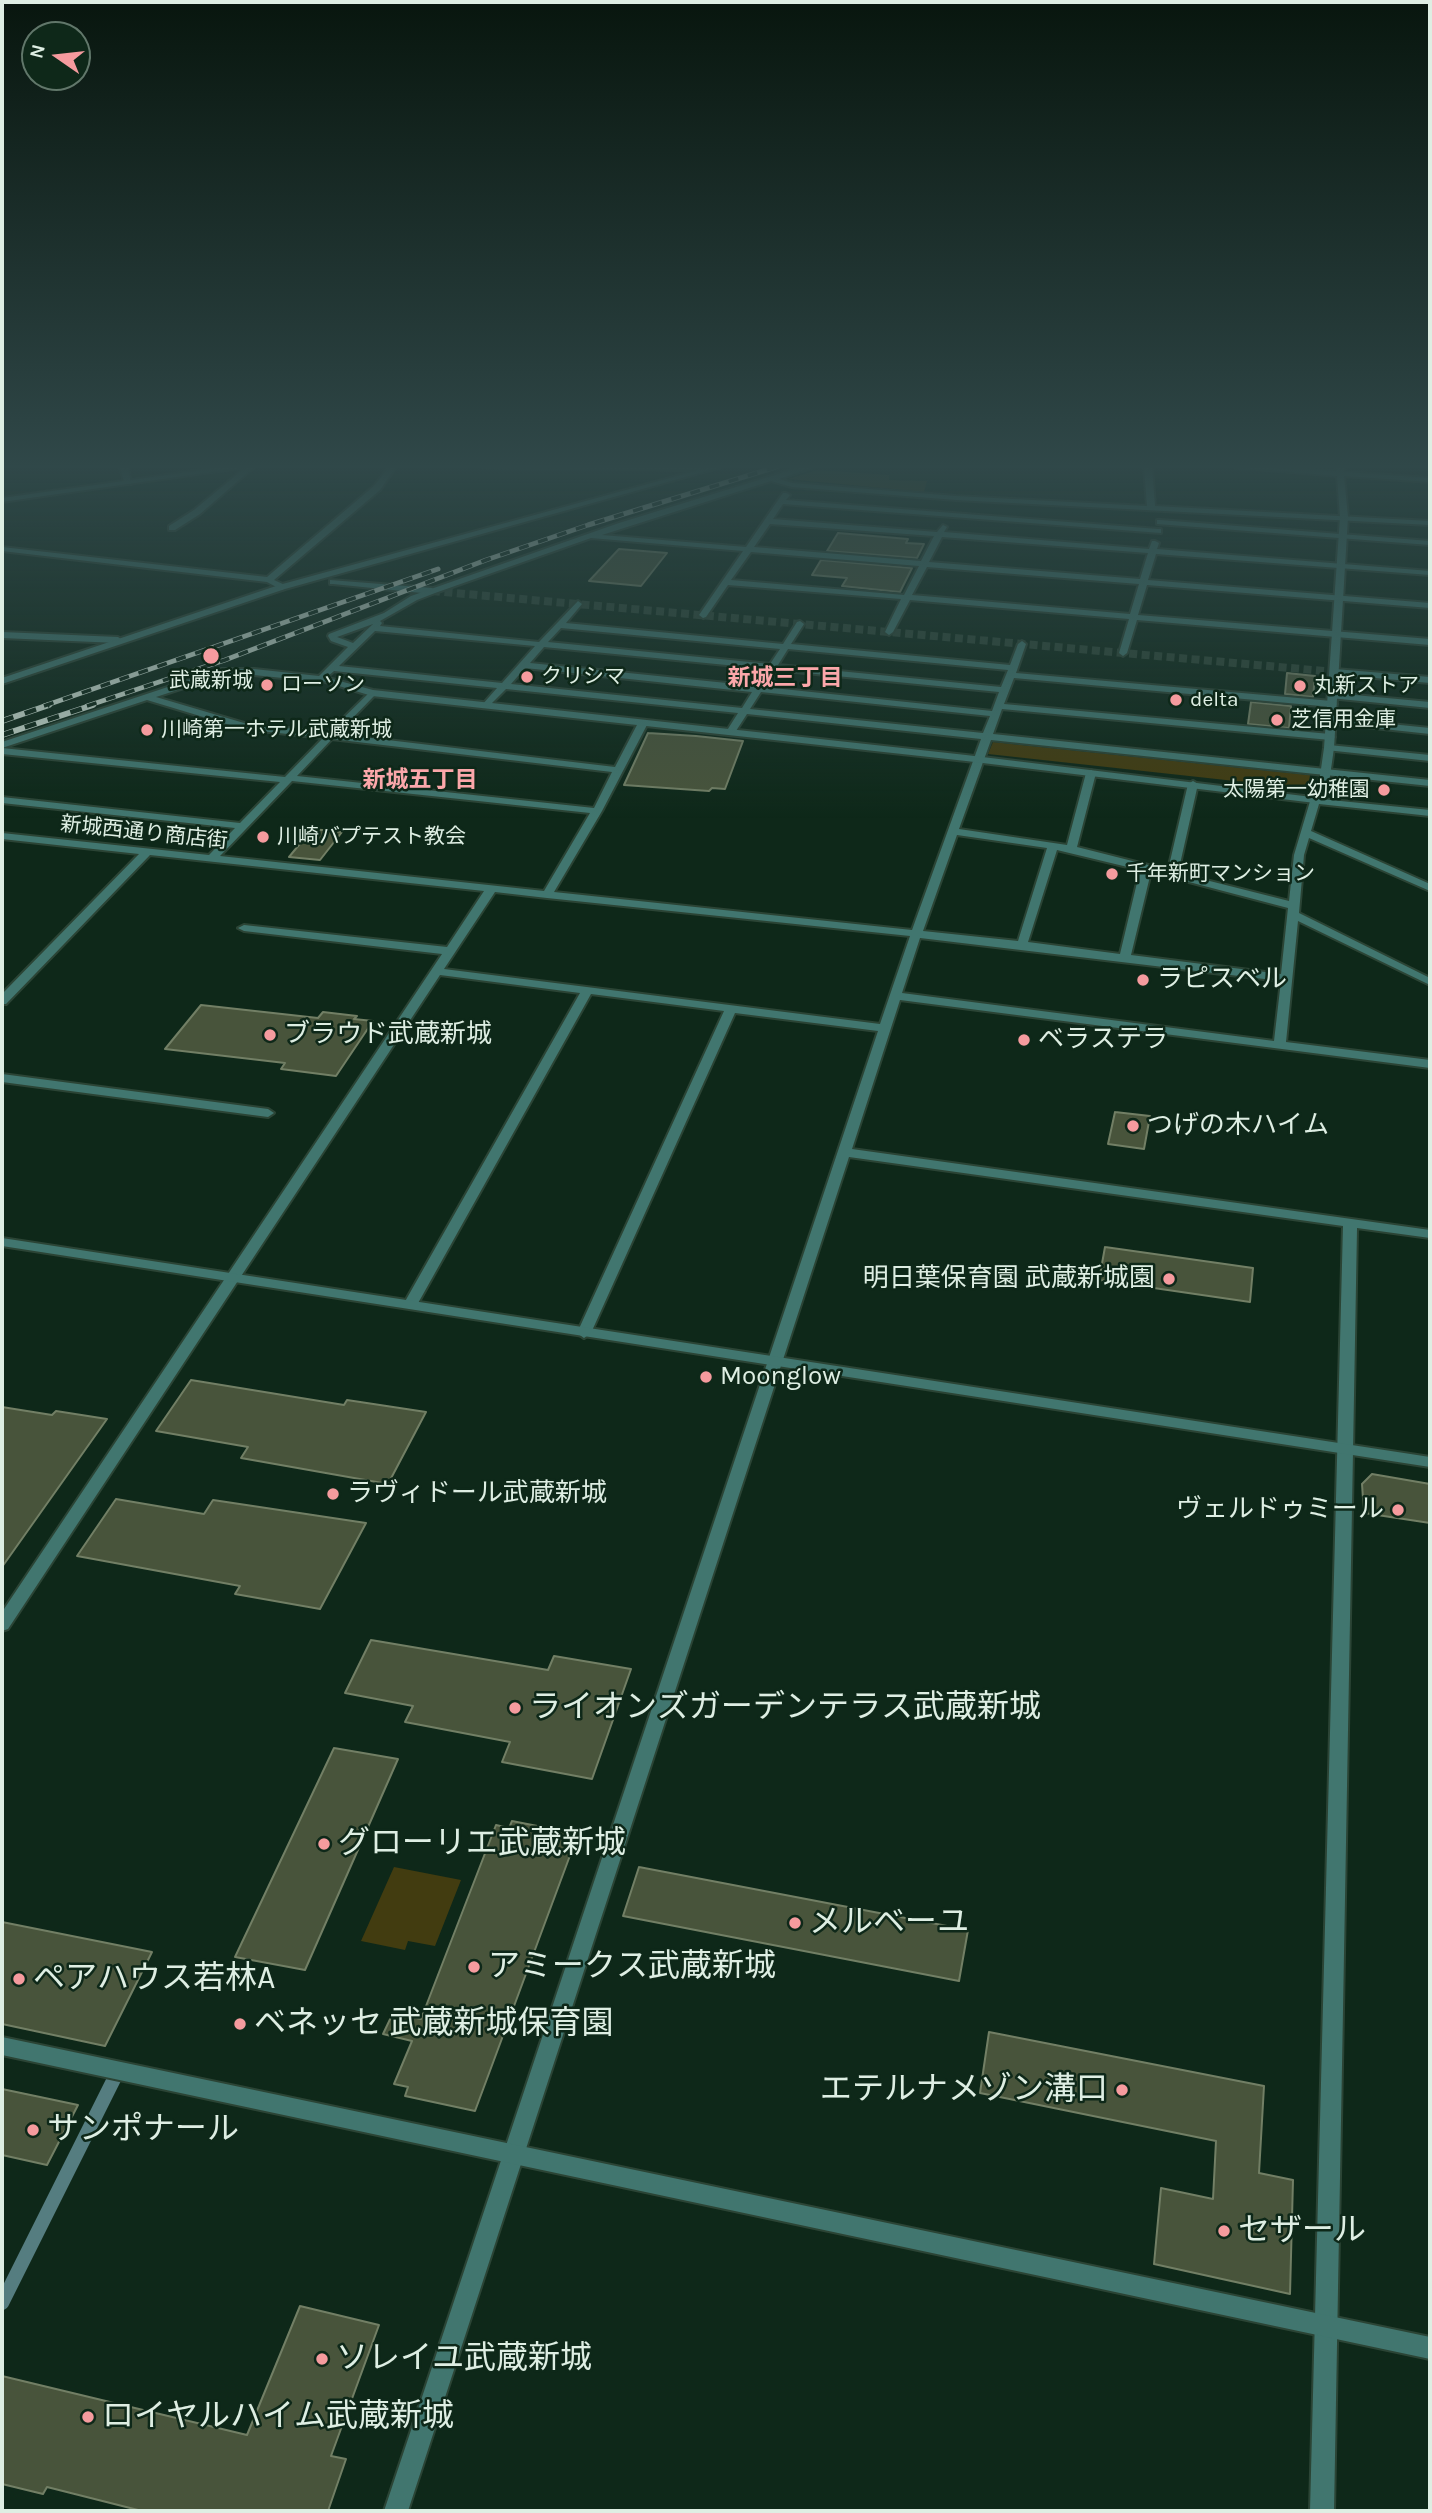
<!DOCTYPE html>
<meta charset="utf-8">
<style>
body{margin:0}
#map{position:relative;width:1432px;height:2513px;overflow:hidden;background:#0e2819;font-family:Karla,sans-serif}
canvas{display:block}
.frame{position:absolute;inset:0;border:4px solid #deeee3;pointer-events:none}
.north{position:absolute;left:21px;top:21px;width:70px;height:70px;box-sizing:border-box;background:#0e2819;border:2px solid #61776a;border-radius:50%;rotate:284deg;font-size:19px;font-weight:700;line-height:28px;text-align:center;color:#deeee3}
.north::after{content:'';display:block;margin:auto;width:24px;height:32px;background:#f59b9e;clip-path:polygon(50% 0,100% 100%,50% 72%,0 100%)}
</style>
<div id="map">
<canvas width="1432" height="2513"></canvas>
<div class="frame"></div>
<div class="north">N</div>
</div>
<script>
const g = document.querySelector('canvas').getContext('2d');
g.lineJoin = 'round';
function fillPath(path, color) { g.fillStyle = color; g.fill(path, 'evenodd'); }
const poly = rows => new Path2D(rows.map(r => 'M' + r).join(''));
function stroke(path, color, width, dash) { g.strokeStyle = color; g.lineWidth = width; g.lineCap = dash ? 'butt' : 'round'; g.setLineDash(dash || []); g.stroke(path); }
function drawText(font, color, halo, rows, align = 'center') {
  g.font = font + ' Karla,"Noto Sans JP",sans-serif'; g.lineWidth = 5; g.setLineDash([]); g.textBaseline = 'middle'; g.strokeStyle = halo; g.fillStyle = color; for (const [text, x, y, turn = 0] of rows) {
    g.save(); g.translate(x, y); g.rotate((+turn || 0) * Math.PI / 180); g.textAlign = isNaN(turn) ? turn : align; if (halo) g.strokeText(text, 0, 0); g.fillText(text, 0, 0); g.restore();
  }
}
fillPath(poly([
 [817,470,889,475,889,480,927,481,924,492,788,479],
 [993,742,1310,775,1308,789,988,754],
 [394,1867,461,1880,435,1946,408,1941,405,1950,361,1941]
]), '#423c10');
stroke(poly([
 [2,2303,118,2071]
]), '#557d80', 14);
const building = poly([
 [838,533,908,539,906,543,924,544,917,558,827,551,838,533],
 [619,549,667,553,641,586,589,581,619,549],
 [821,560,912,568,900,592,842,586,847,578,812,575,821,560],
 [1287,673,1315,676,1313,697,1285,694,1287,673],
 [1251,702,1291,706,1289,728,1248,724,1251,702],
 [648,733,696,736,743,741,725,789,712,788,709,791,624,785,648,733],
 [312,829,342,832,320,860,289,857,312,829],
 [201,1005,318,1018,323,1012,357,1016,354,1019,373,1021,336,1076,281,1069,285,1063,165,1049,201,1005],
 [1115,1112,1150,1116,1144,1149,1108,1144,1115,1112],
 [1105,1247,1253,1268,1250,1302,1099,1280,1105,1247],
 [191,1380,344,1405,347,1400,426,1412,388,1484,241,1458,248,1447,156,1431,191,1380],
 [2,1407,52,1415,56,1411,107,1419,2,1567,2,1407],
 [1372,1474,1430,1484,1430,1523,1364,1513,1362,1484,1372,1474],
 [116,1499,204,1514,213,1500,366,1523,320,1609,235,1594,240,1586,77,1556,116,1499],
 [371,1640,548,1670,554,1656,631,1669,592,1779,502,1762,510,1742,405,1722,413,1706,345,1693,371,1640],
 [334,1748,398,1759,305,1970,235,1957,334,1748],
 [512,1821,578,1834,475,2111,405,2096,408,2087,394,2084,412,2041,383,2034,393,2013,421,2019,496,1825,509,1828,512,1821],
 [639,1867,968,1930,959,1981,623,1916,639,1867],
 [2,1922,152,1952,105,2046,2,2024,2,1922],
 [989,2032,1264,2086,1259,2173,1293,2180,1290,2294,1154,2264,1161,2188,1213,2199,1216,2141,980,2093,989,2032],
 [2,2089,78,2105,47,2165,2,2155,2,2089],
 [300,2306,379,2325,331,2456,346,2459,328,2511,142,2511,47,2487,43,2494,2,2484,2,2376,247,2435,300,2306]
]);
fillPath(building, '#48543b');
stroke(building, '#727f65', 2);
stroke(poly([
 [432,591,1335,672]
]), '#2d4637', 8, [8, 4.5]);
const pedestrian = poly([
 [330,580,432,588,436,591,432,594,333,584,330,584,330,580]
]);
const minor = poly([
 [120,467,128,467,131,484,124,482,120,467],
 [246,467,254,467,200,514,175,530,169,530,169,526,194,510,246,467],
 [389,467,396,467,380,490,274,580,285,585,286,587,282,590,267,582,2,551,2,547,267,577,374,486,389,467],
 [801,467,813,467,779,479,792,483,956,496,1147,506,1144,467,1152,467,1155,506,1430,521,1430,525,956,500,792,487,771,481,602,535,746,547,783,493,786,493,790,495,786,500,1158,529,1161,529,1161,533,783,504,773,519,937,532,943,525,947,527,944,532,1149,549,1152,541,1155,541,1159,543,1157,549,1430,571,1430,575,1156,554,1148,580,1430,603,1430,608,1147,585,1138,615,1430,639,1430,645,1137,620,1127,653,1123,656,1119,653,1129,619,910,600,893,632,889,635,885,632,901,599,728,585,706,617,703,618,699,615,743,551,591,538,435,593,417,600,380,621,382,623,380,626,539,642,578,601,582,604,566,623,783,644,797,622,800,621,804,624,791,644,1010,665,1018,644,1022,641,1026,644,1016,673,1332,701,1337,704,1332,707,1014,678,1004,704,1330,734,1335,737,1330,740,1002,709,993,734,1430,780,1430,786,991,740,959,829,1067,845,1086,773,1091,770,1096,773,1077,847,1168,870,1188,784,1193,781,1198,784,1178,873,1289,901,1294,855,1311,798,1430,810,1430,816,1319,804,1311,831,1430,884,1430,891,1309,838,1304,855,1299,913,1430,978,1430,985,1298,921,1286,1042,1430,1060,1430,1068,900,1000,852,1149,1430,1230,1430,1238,1357,1228,1334,2511,1310,2511,1343,1226,849,1157,408,2511,384,2511,878,1031,735,1013,591,1333,584,1338,577,1333,724,1011,591,994,417,1305,410,1309,403,1305,580,993,440,975,8,1629,2,1631,2,1612,442,954,244,931,238,928,244,925,447,947,484,891,150,855,6,1004,2,1004,2,994,139,854,2,839,2,833,209,855,235,828,2,803,2,797,240,823,280,782,2,754,2,748,285,777,323,738,243,729,147,700,2,748,2,742,222,669,254,669,319,676,348,647,331,641,328,636,329,634,384,613,411,596,619,523,801,467],
 [770,524,934,536,921,561,754,547,770,524],
 [942,537,1148,553,1140,579,929,562,942,537],
 [751,552,919,566,904,595,731,580,751,552],
 [927,567,1139,584,1130,614,912,595,927,567],
 [373,624,353,643,337,637,373,624],
 [561,628,780,649,770,664,548,642,561,628],
 [375,631,535,646,502,683,339,666,375,631],
 [544,647,767,669,756,686,530,663,544,647],
 [788,649,1008,670,1001,687,778,665,788,649],
 [525,668,752,692,742,708,511,684,525,668],
 [775,670,999,692,992,711,764,687,775,670],
 [334,671,497,688,482,705,487,708,506,689,738,713,726,732,731,735,734,734,747,714,981,739,912,930,554,892,602,811,648,723,646,721,638,723,615,767,337,734,375,695,377,693,372,690,328,733,244,723,156,697,223,675,254,675,321,682,334,671],
 [761,692,990,716,983,733,750,709,761,692],
 [332,739,612,772,594,808,297,776,332,739],
 [292,781,590,813,544,891,220,856,292,781],
 [957,835,1047,848,1018,941,923,931,957,835],
 [1057,850,1140,870,1120,954,1028,942,1057,850],
 [1151,872,1288,908,1281,974,1131,955,1151,872],
 [495,892,547,898,910,936,880,1024,444,969,495,892],
 [920,938,1281,981,1274,1041,902,993,920,938],
 [1160,520,1430,541,1430,545,1157,524,1157,520,1160,520],
 [2,632,118,637,122,640,118,643,2,638,2,632],
 [1335,669,1430,677,1430,683,1332,674,1330,672,1335,669],
 [1333,693,1430,702,1430,708,1330,698,1330,694,1333,693],
 [1331,718,1430,728,1430,734,1328,723,1326,721,1331,718],
 [1329,745,1430,755,1430,761,1326,750,1326,746,1329,745],
 [2,1074,268,1109,274,1113,268,1117,2,1082,2,1074]
]);
const tertiary = poly([
 [224,467,246,467,2,502,2,498,224,467],
 [483,467,701,467,701,469,721,467,285,589,2,684,2,678,279,585,699,470,483,467],
 [1234,467,1337,471,1336,467,1344,467,1344,472,1430,478,1430,482,1344,476,1348,517,1334,748,1329,783,1319,802,1315,803,966,761,372,696,316,679,321,676,373,690,966,755,1312,797,1319,783,1324,748,1340,517,1337,476,1234,467],
 [2,1238,1430,1457,1430,1467,2,1246,2,1238],
 [2,2037,1430,2337,1430,2359,2,2055,2,2037]
]);
stroke(pedestrian, '#2b4435', 4);
stroke(minor, '#2b4435', 4);
stroke(tertiary, '#2b4435', 4);
fillPath(pedestrian, '#41766f');
fillPath(minor, '#41766f');
fillPath(tertiary, '#41766f');
const railFar1 = poly([
 [44,706,438,569],
 [87,706,225,660,486,560,588,525,776,467]
]);
const rail = poly([
 [2,721,49,705],
 [2,735,93,705]
]);
stroke(railFar1, '#c3d5c9', 5);
stroke(rail, '#c3d5c9', 6);
stroke(railFar1, '#0e2819', 3.5, [10]);
stroke(rail, '#0e2819', 4.5, [12]);
const sky = g.createLinearGradient(0, 0, 0, 819);
sky.addColorStop(0, '#08160e');
sky.addColorStop(0.57, '#304849');
sky.addColorStop(1, '#30484900');
g.fillStyle = sky;
g.fillRect(0, 0, 1432, 819);
for (const [x, y, r, color] of [
 [211,656,9,"#f59b9e"],
 [527,677,7,"#f59b9e"],
 [267,685,7,"#f59b9e"],
 [1300,686,7,"#f59b9e"],
 [1176,700,7,"#f59b9e"],
 [1277,720,7,"#f59b9e"],
 [147,730,7,"#f59b9e"],
 [1384,790,7,"#f59b9e"],
 [263,837,7,"#f59b9e"],
 [1112,874,7,"#f59b9e"],
 [1143,980,7,"#f59b9e"],
 [270,1035,7,"#f59b9e"],
 [1024,1040,7,"#f59b9e"],
 [1133,1126,7,"#f59b9e"],
 [1169,1279,7,"#f59b9e"],
 [706,1377,7,"#f59b9e"],
 [333,1494,7,"#f59b9e"],
 [1398,1510,7,"#f59b9e"],
 [515,1708,7,"#f59b9e"],
 [324,1844,7,"#f59b9e"],
 [795,1923,7,"#f59b9e"],
 [474,1967,7,"#f59b9e"],
 [19,1979,7,"#f59b9e"],
 [240,2024,7,"#f59b9e"],
 [1122,2090,7,"#f59b9e"],
 [33,2130,7,"#f59b9e"],
 [1224,2231,7,"#f59b9e"],
 [322,2359,7,"#f59b9e"],
 [88,2417,7,"#f59b9e"]
]) { const dot = new Path2D(); dot.arc(x, y, r, 0, 2 * Math.PI); g.fillStyle = color; g.fill(dot); stroke(dot, '#0e2819', 2.5); }
drawText('21px', '#deeee3', '#0e2819', [
 ["クリシマ",541,677],
 ["武蔵新城",211,681,"center"],
 ["ローソン",281,685],
 ["丸新ストア",1314,686],
 ["delta",1190,700],
 ["芝信用金庫",1291,720],
 ["川崎第一ホテル武蔵新城",161,730],
 ["太陽第一幼稚園",1370,790,"right"],
 ["川崎バプテスト教会",277,837],
 ["千年新町マンション",1126,874]
], 'left');
drawText('21px', '#deeee3', '#0e2819', [
 ["新城西通り商店街",144,833,6]
]);
drawText('bold 23px', '#fba7aa', '#0e2819', [
 ["新城三丁目",785,678],
 ["新城五丁目",420,780]
]);
drawText('26px', '#deeee3', '#0e2819', [
 ["ラピスベル",1157,980],
 ["ブラウド武蔵新城",284,1035],
 ["ベラステラ",1038,1040],
 ["つげの木ハイム",1147,1126],
 ["明日葉保育園 武蔵新城園",1155,1279,"right"],
 ["Moonglow",720,1377],
 ["ラヴィドール武蔵新城",347,1494],
 ["ヴェルドゥミール",1384,1510,"right"]
], 'left');
drawText('32px', '#deeee3', '#0e2819', [
 ["ライオンズガーデンテラス武蔵新城",529,1708],
 ["グローリエ武蔵新城",338,1844],
 ["メルベーユ",809,1923],
 ["アミークス武蔵新城",488,1967],
 ["ペアハウス若林A",33,1979],
 ["ベネッセ 武蔵新城保育園",254,2024],
 ["エテルナメゾン溝口",1108,2090,"right"],
 ["サンポナール",47,2130],
 ["セザール",1238,2231],
 ["ソレイユ武蔵新城",336,2359],
 ["ロイヤルハイム武蔵新城",102,2417]
], 'left');
</script>
